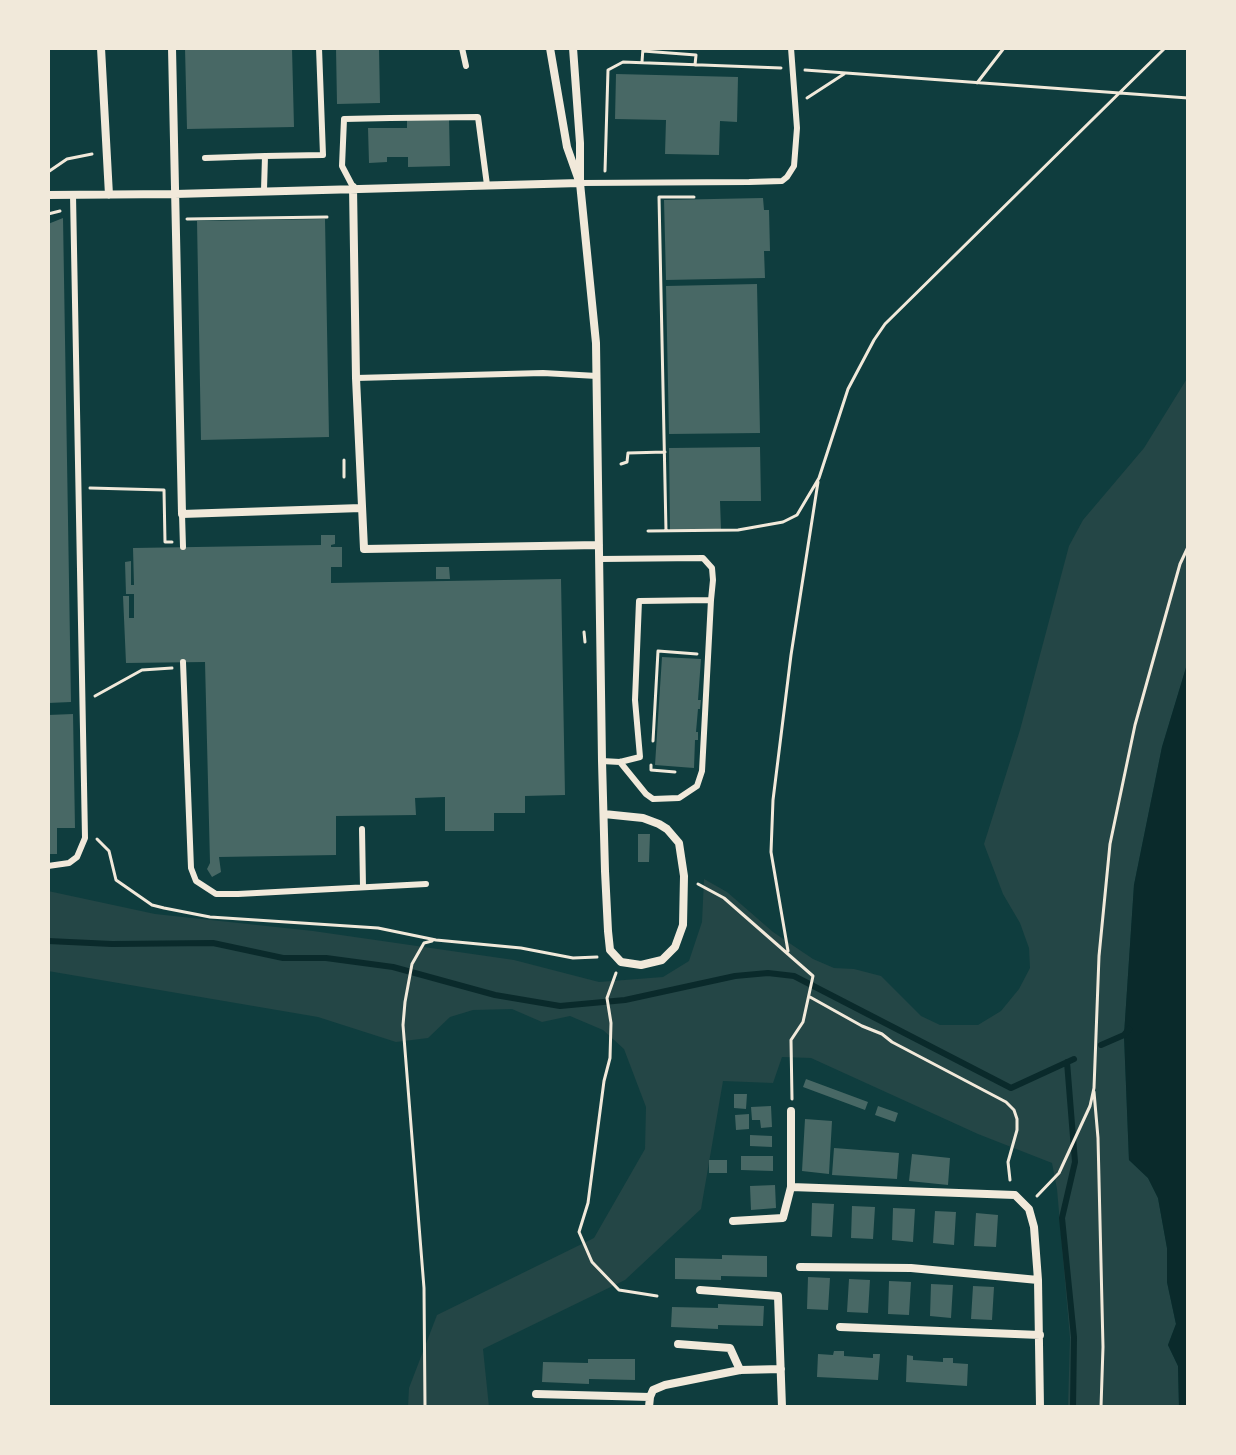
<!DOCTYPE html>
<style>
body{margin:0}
#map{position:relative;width:1236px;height:1455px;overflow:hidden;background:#0f3d3e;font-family:"Exo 2",sans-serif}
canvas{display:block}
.frame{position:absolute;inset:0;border:50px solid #f1e9da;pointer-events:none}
</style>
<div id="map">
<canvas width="1236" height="1455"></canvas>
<div class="frame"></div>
</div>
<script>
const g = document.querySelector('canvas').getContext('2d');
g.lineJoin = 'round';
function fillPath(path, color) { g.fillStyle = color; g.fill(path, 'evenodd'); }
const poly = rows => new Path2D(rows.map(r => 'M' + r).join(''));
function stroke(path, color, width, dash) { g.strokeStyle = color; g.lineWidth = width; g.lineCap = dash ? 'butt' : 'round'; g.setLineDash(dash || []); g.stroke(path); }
fillPath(poly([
 [1188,377,1188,661,1162,747,1134,885,1124,1036,1129,1160,1148,1178,1158,1198,1167,1248,1167,1282,1176,1324,1168,1345,1178,1366,1179,1407,1068,1407,1070,1338,1057,1189,1052,1163,978,1134,811,1058,782,1057,773,1083,723,1081,701,1209,625,1280,483,1349,489,1407,408,1407,409,1388,437,1315,594,1238,645,1149,646,1107,624,1049,603,1030,570,1016,542,1022,512,1009,473,1010,450,1017,428,1038,396,1042,318,1017,48,971,48,891,155,914,313,931,514,960,599,982,663,977,689,961,702,922,704,879,727,892,773,932,813,959,834,968,854,969,881,976,921,1016,940,1025,978,1025,1001,1011,1019,989,1030,968,1029,948,1020,923,1003,894,984,844,1020,730,1069,546,1083,520,1144,448]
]), '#244646');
fillPath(poly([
 [1188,661,1188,1407,1179,1407,1178,1366,1168,1345,1176,1324,1167,1282,1167,1248,1158,1198,1148,1178,1129,1160,1124,1035,1134,885,1162,747]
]), '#0a2a2b');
stroke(poly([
 [48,941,112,944,213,943,283,958,326,958,393,967,495,995,560,1006,625,1000,735,976,768,973,794,976,1011,1088,1074,1059],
 [1101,1045,1124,1035,1129,1029],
 [1067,1062,1075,1162,1062,1218,1074,1337,1073,1407]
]), '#0a2a2b', 6);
fillPath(poly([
 [185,48,292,48,294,127,187,129],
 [336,48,379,48,380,103,337,104],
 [616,74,738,77,737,122,720,121,719,155,665,154,666,120,615,119],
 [407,118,449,118,450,166,408,167,408,157,387,157,387,162,369,163,368,128,407,128],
 [763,198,764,210,769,210,770,251,764,251,765,278,666,280,664,200],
 [63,218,71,702,48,703,48,224],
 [325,219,329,437,201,440,197,221],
 [757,284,760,433,669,434,666,286],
 [760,447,761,501,720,501,721,529,670,531,669,448],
 [321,535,335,535,335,544,331,545,331,547,342,547,342,567,331,567,331,583,561,579,565,795,525,796,525,813,494,813,494,831,445,831,445,797,415,798,416,815,336,816,336,855,219,857,221,872,212,877,207,869,210,863,205,662,126,663,123,596,129,596,129,618,134,618,134,594,126,594,125,562,131,561,131,585,134,585,133,548,321,545],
 [436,567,449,567,450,579,436,579],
 [662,657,701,659,698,700,701,700,700,709,698,709,696,732,698,732,698,740,695,740,694,768,655,765],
 [73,714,75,828,57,828,57,854,48,854,48,715],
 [638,834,650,834,649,862,638,862],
 [806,1079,868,1102,865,1110,803,1087],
 [734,1094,747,1094,746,1109,734,1108],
 [771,1106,772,1127,761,1128,760,1120,752,1120,751,1107],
 [878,1106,898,1113,895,1122,875,1115],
 [749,1114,749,1129,736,1130,735,1115],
 [805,1119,832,1121,829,1174,802,1171],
 [750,1135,772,1136,772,1147,750,1146],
 [834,1148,899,1153,897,1179,832,1175],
 [912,1154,950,1158,948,1185,909,1181],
 [741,1156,773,1156,773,1171,741,1170],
 [709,1160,727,1160,727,1173,709,1173],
 [775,1185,776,1208,751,1210,750,1186],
 [812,1203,834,1204,832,1237,811,1236],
 [852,1206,875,1207,873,1239,851,1238],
 [893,1208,915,1209,913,1242,892,1240],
 [935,1211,956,1212,954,1245,933,1243],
 [976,1213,998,1215,996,1247,974,1246],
 [722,1255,767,1256,767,1277,721,1276,721,1280,675,1279,675,1258,722,1259],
 [808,1277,830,1278,828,1310,807,1309],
 [849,1279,870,1280,868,1313,847,1312],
 [889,1281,911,1282,909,1315,888,1314],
 [931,1284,953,1285,951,1318,930,1316],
 [973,1286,994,1287,992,1320,971,1319],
 [718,1304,764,1306,763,1326,718,1325,718,1329,671,1327,672,1307,718,1308],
 [834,1351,844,1351,844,1356,873,1358,873,1354,880,1354,878,1380,817,1377,818,1354,833,1355],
 [907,1355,913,1356,913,1360,943,1362,943,1358,953,1358,953,1363,968,1364,967,1386,906,1382],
 [588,1359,635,1359,635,1380,589,1379,589,1384,542,1382,543,1362,588,1363]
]), '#486865');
stroke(poly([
 [643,51,696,55,695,65],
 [642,62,643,48],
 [805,70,1188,98],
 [977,83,1004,48],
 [807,98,844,74],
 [605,171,608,70,623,62,781,68],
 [48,172,67,159,92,154],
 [48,214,60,211],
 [187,219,327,217],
 [344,460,344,477],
 [621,464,627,462,628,453,665,452],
 [90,488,164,490,165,542,172,542],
 [648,531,738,530,783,522,797,515,819,478,848,389,874,340,885,324,1165,48],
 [666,531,659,197,694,197],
 [584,632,585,642],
 [95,696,142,670,172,668],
 [653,741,658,651,697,654],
 [651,765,651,770,675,772],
 [97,839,109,851,116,880,152,905,164,908,210,917,378,928,436,940,521,948,573,958,597,957],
 [698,884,724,898,813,976,803,1022,791,1040,792,1099],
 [788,951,771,852,773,800,791,655,818,482],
 [616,973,607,998,611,1023,610,1058,604,1081,588,1203,579,1232,592,1262,619,1290,657,1296],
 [810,997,862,1026,882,1034,892,1042,1006,1102,1014,1110,1017,1119,1017,1130,1008,1162,1010,1180],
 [1094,1092,1098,1138,1103,1347,1101,1407],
 [1037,1196,1059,1173,1090,1106,1094,1088,1099,956,1110,844,1135,725,1180,564,1188,547],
 [425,1407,424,1288,403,1025,405,1002,412,964,424,943,432,941]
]), '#f1e9da', 3);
stroke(poly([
 [462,48,466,66],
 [265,156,323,155,319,48],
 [205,158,265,156,264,190],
 [580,183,749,182,782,181,787,177,794,166,797,128,791,48],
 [353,187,342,166,344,119,390,118,478,117,487,185],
 [356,378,543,373,597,376],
 [182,514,183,547],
 [600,559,703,558,712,568,713,580,711,600,639,601,635,700,640,757,620,762,602,761],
 [183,662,191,868,196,881,216,894,238,894,426,884],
 [620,762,646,794,653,799,679,798,697,786,702,771,711,600],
 [362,829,363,887],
 [48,866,69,863,77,857,85,838,73,195]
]), '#f1e9da', 6);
stroke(poly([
 [101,48,109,195],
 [172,48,182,514,361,508],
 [550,48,567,147,578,178],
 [573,48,580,143,580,183,596,343,602,761,605,871,608,931,610,950,621,962,641,965,662,960,675,947,683,925,684,876,679,843,667,829,659,824,643,818,604,814],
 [353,187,356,378,364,549,599,545],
 [48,195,175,194,580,183],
 [791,1111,791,1187,1015,1195,1029,1209,1034,1227,1038,1280,1040,1407],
 [733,1221,783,1218,791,1187],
 [800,1267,911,1268,1038,1280],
 [700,1290,778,1296,782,1407],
 [840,1327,1040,1335],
 [678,1344,730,1348,740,1370],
 [536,1394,650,1397,649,1407],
 [650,1397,653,1390,665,1385,740,1370,781,1369]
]), '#f1e9da', 8);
</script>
